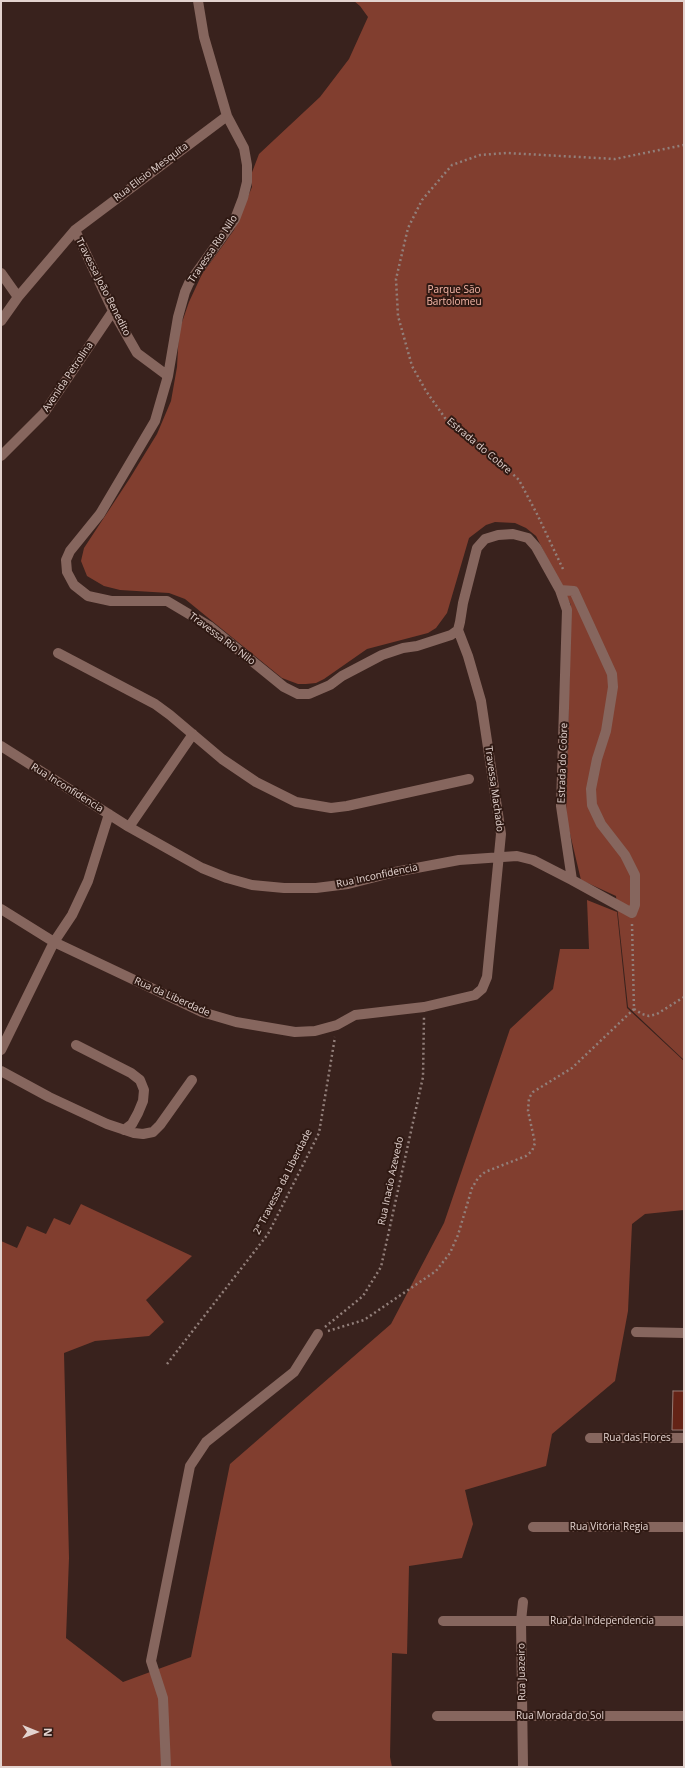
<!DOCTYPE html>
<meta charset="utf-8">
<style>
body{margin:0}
#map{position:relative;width:685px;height:1768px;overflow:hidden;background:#39221d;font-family:"Open Sans",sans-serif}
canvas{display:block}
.frame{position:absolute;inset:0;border:2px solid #e3d3cf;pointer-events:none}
.north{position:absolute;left:16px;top:1712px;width:40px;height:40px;-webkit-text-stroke:3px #2f1913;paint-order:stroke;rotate:91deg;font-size:11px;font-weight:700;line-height:16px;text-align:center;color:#e3d3cf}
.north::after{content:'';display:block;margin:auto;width:14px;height:18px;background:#e3d3cf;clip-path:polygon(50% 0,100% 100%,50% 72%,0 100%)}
</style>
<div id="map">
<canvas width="685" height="1768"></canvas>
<div class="frame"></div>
<div class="north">N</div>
</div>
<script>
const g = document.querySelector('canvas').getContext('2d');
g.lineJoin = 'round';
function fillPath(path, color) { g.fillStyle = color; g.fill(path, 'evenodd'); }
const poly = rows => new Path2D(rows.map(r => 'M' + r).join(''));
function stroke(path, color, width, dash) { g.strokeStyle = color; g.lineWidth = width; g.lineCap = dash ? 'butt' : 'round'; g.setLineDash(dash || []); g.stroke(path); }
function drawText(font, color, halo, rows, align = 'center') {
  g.font = font + ' "Open Sans",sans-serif'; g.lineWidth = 4; g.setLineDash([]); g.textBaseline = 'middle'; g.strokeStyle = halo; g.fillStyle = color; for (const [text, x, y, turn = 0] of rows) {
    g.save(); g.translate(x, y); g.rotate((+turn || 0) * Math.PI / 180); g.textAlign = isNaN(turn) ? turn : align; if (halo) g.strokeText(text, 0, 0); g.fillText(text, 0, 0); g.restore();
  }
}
fillPath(poly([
 [354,1,684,1,684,1060,628,1007,616,896,581,880,566,817,571,605,536,536,526,528,515,523,495,522,486,525,469,538,447,613,436,628,428,633,367,649,324,679,316,683,306,684,298,684,282,678,185,599,169,593,120,590,104,586,87,576,81,561,84,548,130,478,157,434,171,401,177,367,179,331,189,302,202,274,234,230,252,187,251,175,259,154,320,97,349,59,368,17,360,6],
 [587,900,617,912,627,1008,684,1061,684,1210,645,1214,632,1224,628,1311,615,1381,552,1434,546,1466,465,1490,473,1524,462,1558,409,1566,407,1654,392,1653,390,1757,392,1767,1,1767,1,1241,17,1248,27,1226,46,1234,54,1218,70,1225,81,1204,192,1256,146,1300,164,1322,149,1336,95,1341,64,1353,69,1558,66,1638,123,1682,191,1657,230,1464,391,1324,444,1223,510,1029,553,989,560,949,589,949]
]), '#813e2f');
const building = poly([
 [673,1391,684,1391,684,1430,672,1430,673,1391]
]);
fillPath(building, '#642316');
stroke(building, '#957972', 1);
stroke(poly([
 [563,569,537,514,519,480,497,459,445,418,426,391,412,366,398,316,396,279,408,228,422,200,452,165,480,155,507,153,615,159,684,145],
 [634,1009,642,1014,649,1016,657,1014,684,997],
 [325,1327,363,1296,381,1267,423,1077,424,1017],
 [328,1331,364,1320,436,1271,450,1253,458,1235,472,1188,478,1178,485,1172,526,1156,532,1151,535,1143,528,1111,529,1098,533,1092,572,1068,634,1009,632,924],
 [167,1364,268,1234,319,1133,335,1037]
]), '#927f7a', 2.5, [2, 3]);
stroke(poly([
 [198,1,204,37,227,116,244,148,247,165,247,182,243,198,235,219,189,283,185,292,178,317,168,376,155,421,100,514,70,551,66,560,67,572,74,585,88,596,111,601,167,601,209,626,284,687,298,694,309,694,330,685,342,676,382,655,403,648,417,646,451,635,458,630,460,622,463,603,477,548,485,539,498,535,513,534,528,538,536,547,560,590,567,610,561,806,572,880],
 [75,230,113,311,137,353,168,376],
 [1,273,18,297],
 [1,321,18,297,75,230,227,116],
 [1,456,44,413,113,311],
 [58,653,155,704,170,715,222,759,256,782,296,802,331,808,347,806,469,779],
 [1,746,129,827,202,868,227,878,252,885,284,888,316,888,348,884,395,872,459,860,517,856,533,860,572,880,632,913,635,905,635,875,625,855,601,824,592,805,591,789,597,759,606,731,613,687,612,674,574,591,560,590],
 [129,827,193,734],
 [1,909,54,942,202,1012,236,1022,295,1032,315,1031,337,1025,355,1015,424,1007,475,995,482,989,487,977,501,834,481,701,468,656,458,630],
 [76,1045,131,1073,140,1080,144,1090,143,1101,138,1113,132,1124,124,1130],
 [1,1050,54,942,72,915,88,881,109,814],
 [1,1071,49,1097,107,1124,134,1133,143,1134,153,1132,160,1125,192,1080],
 [636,1332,684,1333],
 [590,1438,684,1438],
 [533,1527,684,1527],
 [523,1602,521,1621,523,1767],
 [443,1621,684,1621],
 [437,1716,684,1716],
 [166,1767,163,1698,151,1661,190,1466,206,1442,294,1372,318,1334]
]), '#86665e', 10);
drawText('10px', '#e3d3cf', '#2f1913', [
 ["Rua Elisio Mesquita",151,172,-37],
 ["Travessa Rio Nilo",213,249,-56],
 ["Travessa João Benedito",103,287,63],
 ["Avenida Petrolina",68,377,-56],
 ["Estrada do Cobre",479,446,40],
 ["Travessa Rio Nilo",222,639,37],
 ["Estrada do Cobre",563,763,-88],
 ["Rua Inconfidencia",67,788,32],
 ["Travessa Machado",494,789,82],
 ["Rua Inconfidencia",377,876,-12],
 ["Rua da Liberdade",172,997,24],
 ["Rua Inacio Azevedo",391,1181,-78],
 ["2ª Travessa da Liberdade",283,1182,-63],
 ["Rua das Flores",637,1438],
 ["Rua Vitória Regia",609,1527],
 ["Rua da Independencia",602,1621],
 ["Rua Juazeiro",522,1672,-91],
 ["Rua Morada do Sol",560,1716]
]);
drawText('10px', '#f6b8a9', '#2f1913', [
 ["Parque São",454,290],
 ["Bartolomeu",454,302]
]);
</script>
